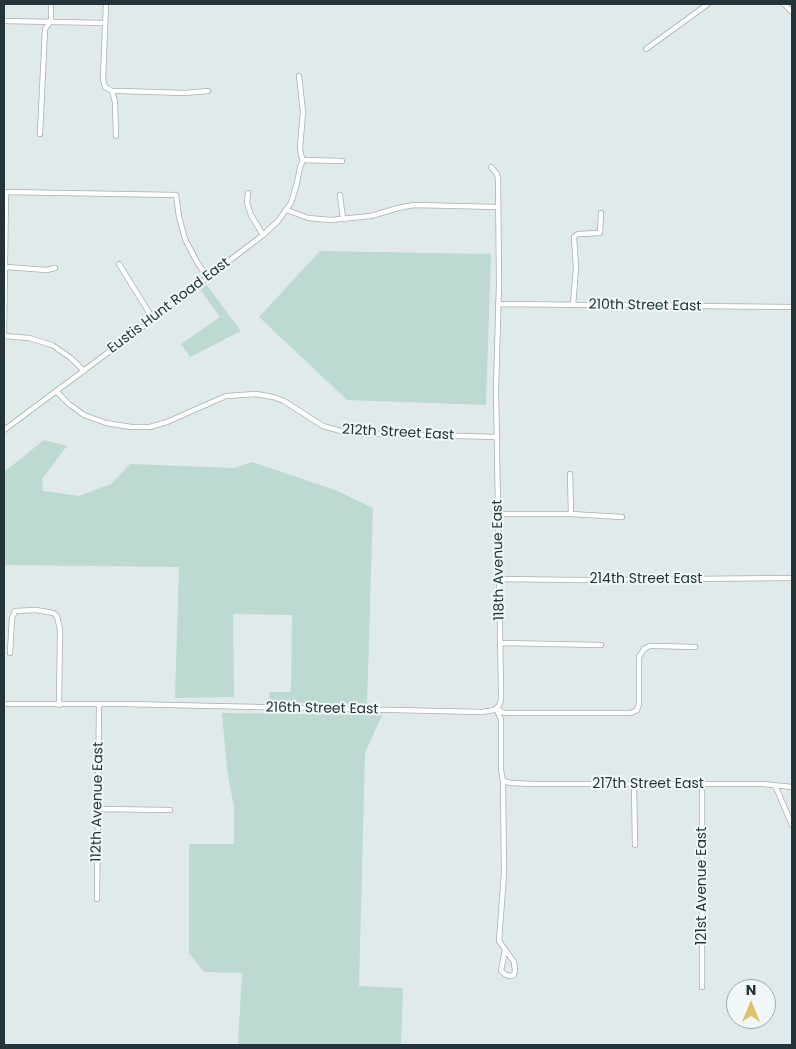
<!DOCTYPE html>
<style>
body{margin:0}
#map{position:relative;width:796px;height:1049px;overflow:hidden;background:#e1eaea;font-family:Poppins,sans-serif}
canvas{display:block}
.frame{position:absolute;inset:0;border:5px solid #243439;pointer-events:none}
.north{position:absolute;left:726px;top:979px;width:50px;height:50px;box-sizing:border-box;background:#f1f7f7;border:1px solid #9fa9ab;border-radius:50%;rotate:0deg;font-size:14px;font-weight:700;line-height:20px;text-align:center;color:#243439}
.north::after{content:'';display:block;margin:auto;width:18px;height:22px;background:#e2c067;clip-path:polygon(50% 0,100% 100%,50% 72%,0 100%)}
</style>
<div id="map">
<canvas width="796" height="1049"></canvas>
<div class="frame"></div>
<div class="north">N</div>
</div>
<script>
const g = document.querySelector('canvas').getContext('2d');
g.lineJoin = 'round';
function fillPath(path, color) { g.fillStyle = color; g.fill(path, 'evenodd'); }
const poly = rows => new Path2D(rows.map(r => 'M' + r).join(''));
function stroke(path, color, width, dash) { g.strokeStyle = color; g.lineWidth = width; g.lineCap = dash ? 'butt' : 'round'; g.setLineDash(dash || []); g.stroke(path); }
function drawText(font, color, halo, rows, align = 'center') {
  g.font = font + ' Poppins,sans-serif'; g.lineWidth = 4; g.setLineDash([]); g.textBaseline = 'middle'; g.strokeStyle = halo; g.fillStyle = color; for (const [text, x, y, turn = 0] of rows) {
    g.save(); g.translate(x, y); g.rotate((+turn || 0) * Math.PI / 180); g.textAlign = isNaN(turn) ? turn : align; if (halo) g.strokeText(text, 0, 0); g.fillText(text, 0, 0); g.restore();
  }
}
fillPath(poly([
 [320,251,491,254,486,405,347,400,259,317],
 [205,283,241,331,190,357,181,344,220,317,199,288],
 [44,440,67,446,42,479,43,491,79,496,111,484,130,464,234,468,252,462,335,490,373,508,367,704,269,702,269,692,291,692,292,615,233,614,234,697,175,698,179,567,4,565,4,472],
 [222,713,382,715,365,753,359,986,403,988,401,1045,238,1045,242,973,204,972,189,953,189,844,234,844,234,807,227,770]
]), '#bcd9d2');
const street = poly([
 [106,4,103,79,105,87,112,91,121,91,185,93,208,91],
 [784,4,792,12],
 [4,21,105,23],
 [646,49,708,4],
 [299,76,303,112,300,148,301,155,303,160],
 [112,91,115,102,116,136],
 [40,134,45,29,51,21,51,4],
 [303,160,342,161],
 [248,193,247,203,251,215,263,235],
 [340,195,343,219],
 [287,210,308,218,331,220,371,216,398,208,414,205,498,207],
 [119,264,153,319],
 [6,267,47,270,55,268],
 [498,304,792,307],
 [573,305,576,268,574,237,578,234,600,233,601,213],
 [4,336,6,192,176,195,179,217,185,239,197,262,207,277],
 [4,336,29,338,52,345,71,358,84,371],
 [56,391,69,404,84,415,106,423,131,427,150,427,167,422,226,396,256,394,273,397,284,401,323,426,348,433,497,437],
 [4,430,153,319,263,235,278,221,291,203,297,183,300,167,303,160],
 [570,474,571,514],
 [498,514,571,514,622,517],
 [500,579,579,580,792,578],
 [501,643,601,645],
 [10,653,12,618,15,611,36,610,53,613,57,616,60,630,59,705],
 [4,704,125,704,482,712,494,710,499,706,501,700,501,691,496,389,499,284,498,179,497,174,491,167],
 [496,708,501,720,501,770,503,781,504,873,499,941,514,962,515,971,514,975,511,976,506,975,501,971,505,950],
 [497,709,504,713,631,713,637,710,639,704,639,657,644,649,650,646,656,646,695,647],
 [503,781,511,783,533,784,763,784,792,787],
 [634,784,635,845],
 [702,784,702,987],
 [775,785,792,825],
 [98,809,170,810],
 [97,899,99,704]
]);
stroke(street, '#a5b0b1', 6);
stroke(street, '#fff', 4.5);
drawText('14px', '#243439', '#f1f7f7', [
 ["Eustis Hunt Road East",169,306,-37],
 ["210th Street East",645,306,1],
 ["212th Street East",398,433,3],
 ["118th Avenue East",499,560,-91],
 ["214th Street East",646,579],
 ["216th Street East",322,709,1],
 ["217th Street East",648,784],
 ["112th Avenue East",98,802,-89],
 ["121st Avenue East",702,886,-90]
]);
</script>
